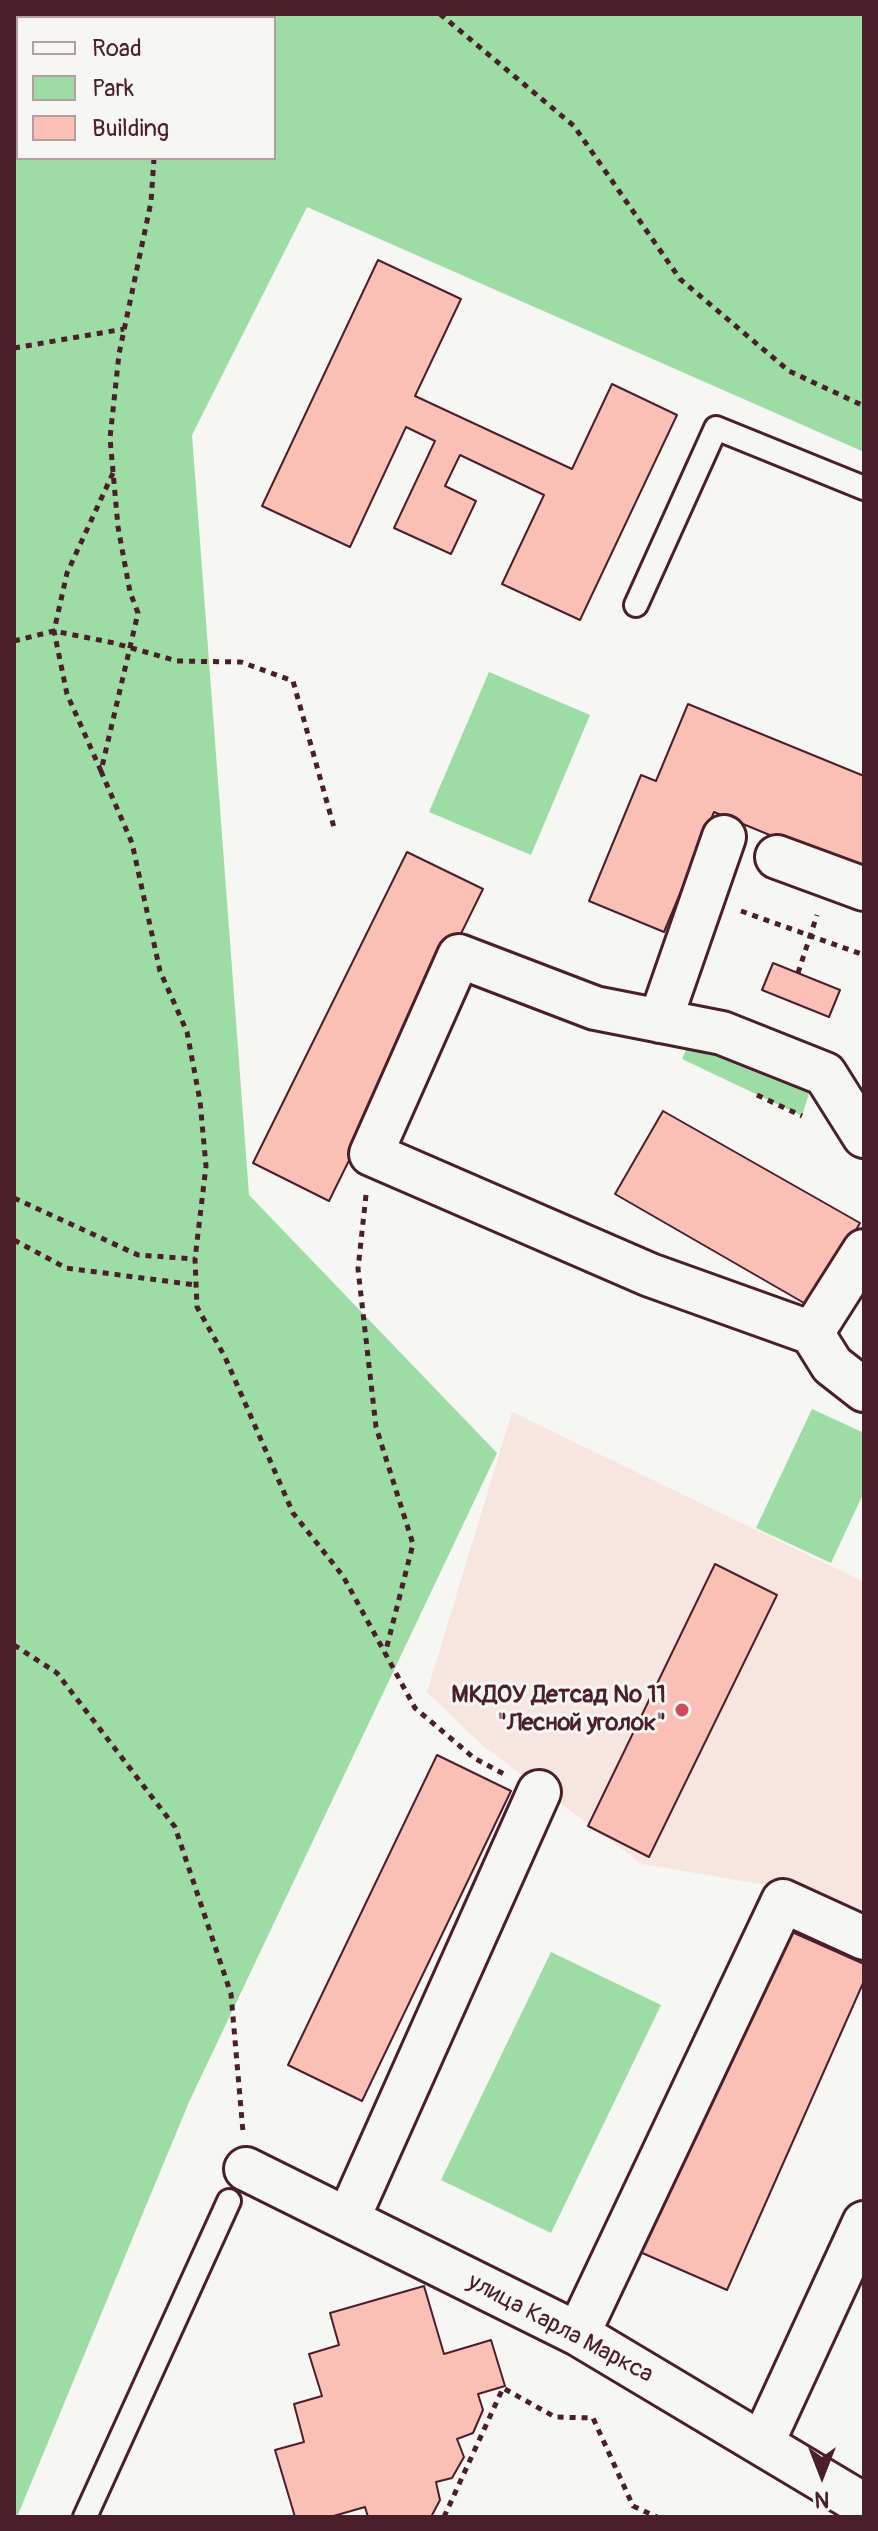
<!DOCTYPE html>
<meta charset="utf-8">
<style>
body{margin:0}
#map{position:relative;width:878px;height:2531px;overflow:hidden;background:#f6f6f2;font-family:Pangolin,sans-serif}
canvas{display:block}
.frame{position:absolute;inset:0;border:16px solid #4a1f2b;pointer-events:none}
.legend{position:absolute;left:16px;top:16px;width:260px;height:144px;box-sizing:border-box;background:#f6f6f2;border:2px solid #b1a0a2;margin:0;padding:10px 14px;list-style:none;font-size:24px;color:#4a1f2b}
.legend li{display:flex;align-items:center;gap:16px;height:40px}
.legend b{width:40px;border:2px solid #b1a0a2}
.north{position:absolute;left:782px;top:2435px;width:80px;height:80px;-webkit-text-stroke:6px #f6f6f2;paint-order:stroke;rotate:180deg;font-size:22px;font-weight:700;line-height:32px;text-align:center;color:#4a1f2b}
.north::after{content:'';display:block;margin:auto;width:28px;height:36px;background:#4a1f2b;clip-path:polygon(50% 0,100% 100%,50% 72%,0 100%)}
</style>
<div id="map">
<canvas width="878" height="2531"></canvas>
<div class="frame"></div>
<ul class="legend">
<li><b style="height:10px;background:#f6f6f2"></b>Road</li>
<li><b style="height:22px;background:#9ddca5"></b>Park</li>
<li><b style="height:22px;background:#fabfb5"></b>Building</li>
</ul>
<div class="north">N</div>
</div>
<script>
const g = document.querySelector('canvas').getContext('2d');
g.lineJoin = 'round';
function fillPath(path, color) { g.fillStyle = color; g.fill(path, 'evenodd'); }
const poly = rows => new Path2D(rows.map(r => 'M' + r).join(''));
function stroke(path, color, width, dash) { g.strokeStyle = color; g.lineWidth = width; g.lineCap = dash ? 'butt' : 'round'; g.setLineDash(dash || []); g.stroke(path); }
function drawText(font, color, halo, rows, align = 'center') {
  g.font = font + ' Pangolin,sans-serif'; g.lineWidth = 6; g.setLineDash([]); g.textBaseline = 'middle'; g.strokeStyle = halo; g.fillStyle = color; for (const [text, x, y, turn = 0] of rows) {
    g.save(); g.translate(x, y); g.rotate((+turn || 0) * Math.PI / 180); g.textAlign = isNaN(turn) ? turn : align; if (halo) g.strokeText(text, 0, 0); g.fillText(text, 0, 0); g.restore();
  }
}
fillPath(poly([
 [512,1412,864,1582,864,1926,779,1887,642,1864,483,1746,427,1692]
]), '#f7e6e0');
fillPath(poly([
 [14,14,864,14,864,452,307,207,192,435,249,1195,497,1453,189,2102,17,2517,14,2517],
 [18,18,274,18,274,158,18,158],
 [489,672,590,715,531,855,429,812],
 [693,1034,815,1074,802,1116,682,1059],
 [812,1409,864,1433,864,1492,831,1563,756,1528],
 [551,1952,661,2005,551,2233,441,2180]
]), '#9ddca5');
const building = poly([
 [378,260,461,299,415,396,572,469,612,384,677,415,580,620,502,584,544,495,460,455,445,486,476,501,451,554,394,528,435,441,406,427,350,547,262,506,378,260],
 [688,704,864,776,864,874,714,812,664,932,589,901,641,775,656,781,688,704],
 [407,852,483,889,329,1201,253,1163,407,852],
 [773,963,840,990,829,1017,762,990,773,963],
 [663,1111,860,1223,811,1307,615,1194,663,1111],
 [715,1564,777,1595,649,1857,588,1826,715,1564],
 [437,1755,511,1791,362,2101,288,2065,437,1755],
 [783,1928,864,1964,864,1981,727,2290,640,2252,783,1928],
 [424,2286,444,2354,491,2340,505,2386,478,2394,483,2410,473,2433,457,2439,464,2457,452,2478,436,2482,440,2500,431,2517,368,2517,365,2507,330,2517,295,2517,275,2450,304,2442,294,2404,322,2396,309,2354,339,2345,330,2313,424,2286]
]);
fillPath(building, '#fabfb5');
stroke(building, '#4a1f2b', 2);
const lane = poly([
 [636,605,716,428,864,488],
 [85,2517,229,2201]
]);
const street = poly([
 [777,857,864,889],
 [660,1021,724,837],
 [864,1136,825,1074,722,1033,595,1008,459,956,371,1154,650,1275,812,1333,864,1251],
 [812,1333,832,1365,864,1390],
 [246,2169,578,2334,864,2505],
 [348,2219,539,1792],
 [578,2334,783,1901,864,1938],
 [762,2444,864,2223]
]);
stroke(lane, '#4a1f2b', 28);
stroke(street, '#4a1f2b', 48);
stroke(poly([
 [134,14,134,18],
 [440,14,574,126,680,279,789,371,864,406],
 [154,158,151,202,119,354,110,438,118,527,130,592,138,613,101,771,132,843,160,971,187,1032,200,1101,206,1166,195,1259,197,1307,225,1357,293,1513,343,1576,415,1708,474,1758,504,1774],
 [14,348,124,329],
 [14,641,54,631,114,643,177,661,241,662,293,681,335,831],
 [101,771,67,694,54,631,67,573,113,473],
 [741,911,864,955],
 [798,973,817,915],
 [757,1095,802,1116],
 [366,1195,358,1269,376,1427,413,1544,385,1654],
 [14,1198,138,1255,195,1259],
 [14,1240,66,1268,196,1285],
 [14,1645,57,1673,175,1827,231,1994,243,2132],
 [444,2517,503,2388,555,2417,593,2418,633,2506,657,2517]
]), '#4a1f2b', 5, [6, 6]);
stroke(lane, '#f6f6f2', 22);
stroke(street, '#f6f6f2', 42);
for (const [x, y, r, color] of [
 [682,1710,8,"#d1495b"]
]) { const dot = new Path2D(); dot.arc(x, y, r, 0, 2 * Math.PI); g.fillStyle = color; g.fill(dot); stroke(dot, '#f6f6f2', 3); }
drawText('bold 24px', '#4a1f2b', '#f6f6f2', [
 ["МКДОУ Детсад № 11",666,1696],
 ["\"Лесной уголок\"",666,1724]
], 'right');
drawText('24px', '#4a1f2b', '#f6f6f2', [
 ["улица Карла Маркса",560,2329,28]
]);
</script>
